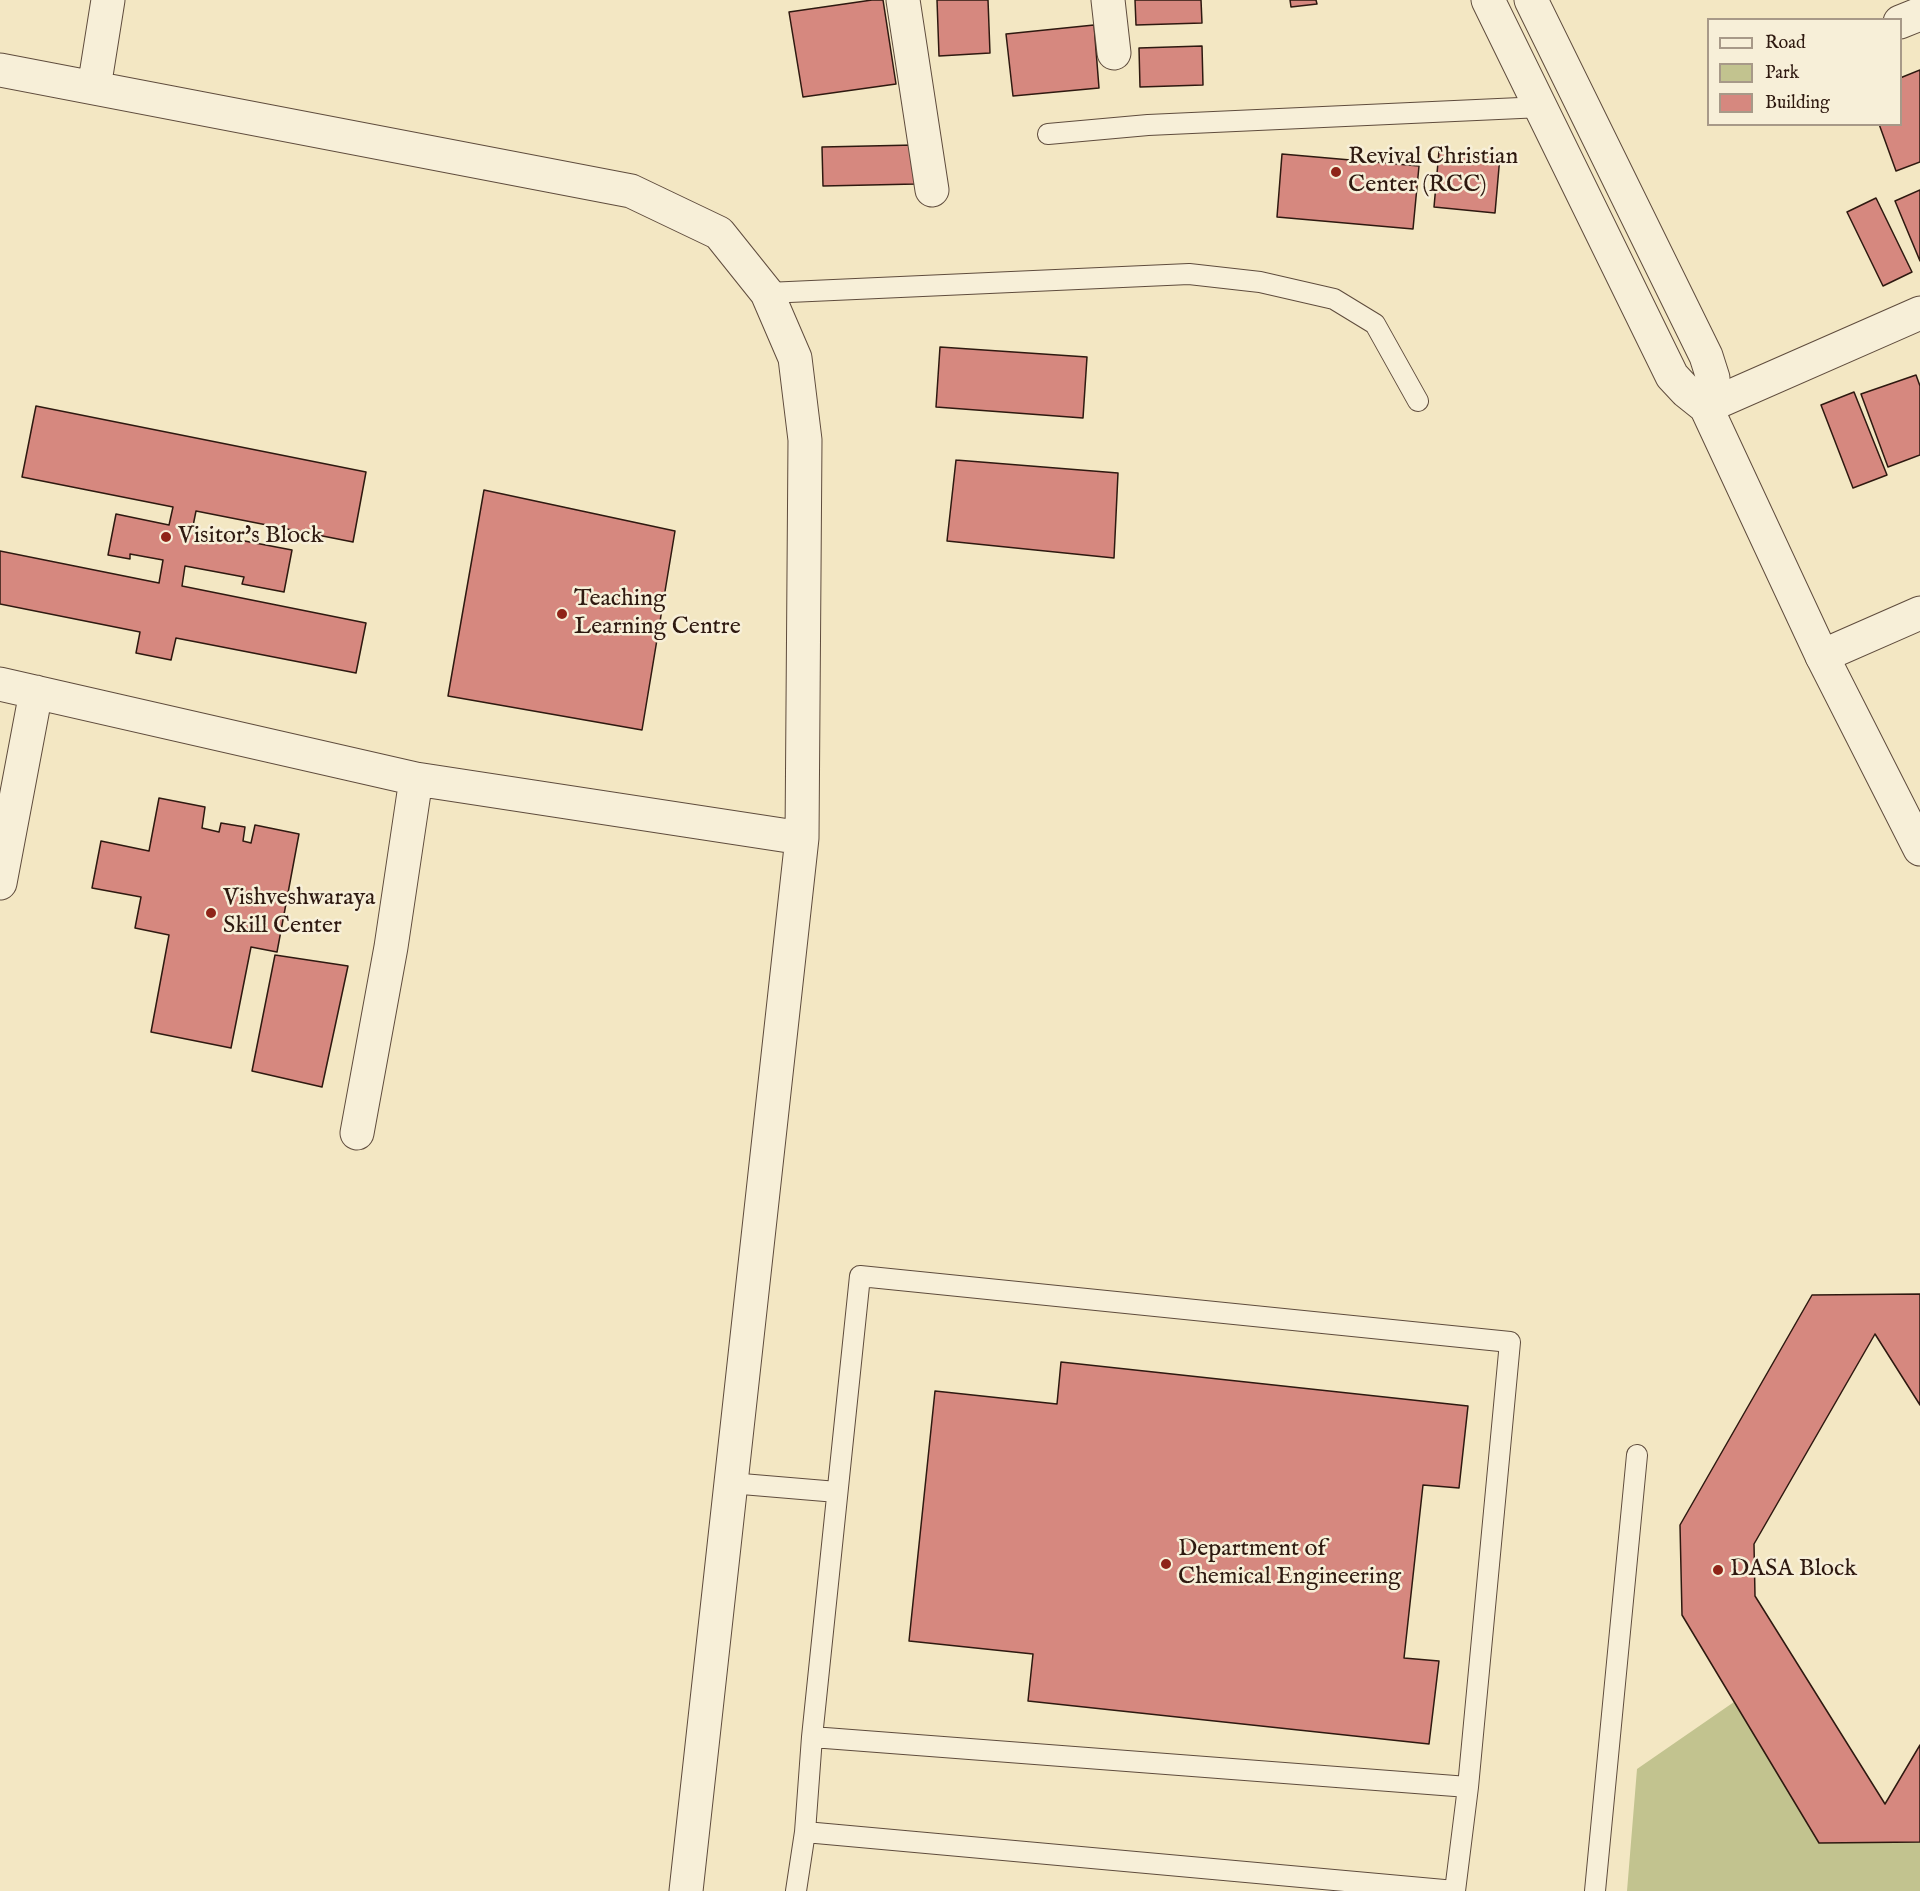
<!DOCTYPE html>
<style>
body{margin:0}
#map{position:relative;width:1920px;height:1891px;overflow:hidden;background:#f3e7c3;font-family:"IM FELL English",serif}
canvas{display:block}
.legend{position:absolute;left:1707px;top:18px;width:195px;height:108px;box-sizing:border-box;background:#f7efd8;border:2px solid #a79988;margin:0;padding:8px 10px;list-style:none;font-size:18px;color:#2e1910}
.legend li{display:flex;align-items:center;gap:12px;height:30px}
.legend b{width:30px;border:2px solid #a79988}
</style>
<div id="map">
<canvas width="1920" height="1891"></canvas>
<ul class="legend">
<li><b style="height:8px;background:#f7efd8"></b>Road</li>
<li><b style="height:16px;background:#c2c38f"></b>Park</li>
<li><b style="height:16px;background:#d6887f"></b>Building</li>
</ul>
</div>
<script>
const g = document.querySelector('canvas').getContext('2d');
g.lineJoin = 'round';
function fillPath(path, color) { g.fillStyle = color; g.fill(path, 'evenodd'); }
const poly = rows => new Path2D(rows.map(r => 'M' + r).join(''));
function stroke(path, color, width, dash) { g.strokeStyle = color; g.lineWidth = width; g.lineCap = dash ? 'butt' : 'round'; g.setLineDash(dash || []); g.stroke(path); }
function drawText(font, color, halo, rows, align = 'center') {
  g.font = font + ' "IM FELL English",serif'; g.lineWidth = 5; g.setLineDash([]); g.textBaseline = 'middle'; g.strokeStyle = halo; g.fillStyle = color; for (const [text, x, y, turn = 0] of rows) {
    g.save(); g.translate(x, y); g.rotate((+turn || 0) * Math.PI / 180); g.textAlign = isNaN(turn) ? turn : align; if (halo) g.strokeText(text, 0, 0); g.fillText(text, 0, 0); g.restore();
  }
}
fillPath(poly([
 [1734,1702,1819,1843,1920,1842,1920,1891,1627,1891,1637,1769]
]), '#c2c38f');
const building = poly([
 [872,0,883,0,896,84,803,97,789,12,872,0],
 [937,0,988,0,990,53,939,56,937,0],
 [1135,0,1201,0,1202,23,1136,25,1135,0],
 [1290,0,1316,0,1317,4,1291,7,1290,0],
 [1094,25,1099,88,1013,96,1006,34,1094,25],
 [1202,46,1203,85,1140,87,1139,48,1202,46],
 [1920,70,1920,162,1896,171,1879,124,1900,124,1900,78,1920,70],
 [915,145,916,184,823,186,822,147,915,145],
 [1439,151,1500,156,1495,213,1434,207,1439,151],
 [1282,154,1419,166,1413,229,1277,217,1282,154],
 [1920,190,1920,261,1895,201,1920,190],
 [1876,198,1912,272,1883,286,1847,212,1876,198],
 [940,347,1087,357,1083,418,936,407,940,347],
 [1916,375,1920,386,1920,455,1888,467,1861,394,1916,375],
 [1854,392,1887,475,1853,488,1821,405,1854,392],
 [36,406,366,472,353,542,196,511,192,531,292,550,284,592,242,584,244,577,185,566,182,586,366,623,356,673,176,638,171,660,136,653,140,632,0,604,0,551,159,583,163,560,130,554,130,559,108,555,116,514,169,525,173,507,22,477,36,406],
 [956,460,1118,473,1114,558,947,541,956,460],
 [484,490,675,531,642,730,448,696,484,490],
 [159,798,205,807,202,828,219,832,221,823,245,827,243,841,251,843,255,825,299,834,277,952,251,947,231,1048,151,1032,169,935,135,928,141,897,92,888,101,841,149,851,159,798],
 [275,955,348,966,322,1087,252,1071,275,955],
 [1920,1294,1920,1405,1875,1334,1754,1544,1755,1596,1885,1804,1920,1745,1920,1842,1819,1843,1682,1615,1680,1525,1812,1295,1920,1294],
 [1061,1362,1468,1406,1459,1488,1423,1485,1404,1658,1439,1661,1429,1744,1028,1701,1033,1654,909,1641,935,1391,1057,1404,1061,1362]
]);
fillPath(building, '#d6887f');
stroke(building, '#2e1910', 1.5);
const service = poly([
 [1048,134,1148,125,1542,107],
 [767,293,1189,274,1260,282,1334,299,1375,324,1418,401],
 [730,1483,837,1492],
 [812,1737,1468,1787],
 [805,1832,1455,1891],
 [796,1891,805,1832,812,1737,860,1276,1510,1342,1468,1787,1455,1891],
 [1595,1891,1637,1455]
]);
const minor = poly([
 [903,0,932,190],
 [1108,0,1114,53],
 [1900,22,1920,14],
 [0,70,631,191,719,233,767,293,795,358,805,440,802,838,686,1891],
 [94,88,108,0],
 [1706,407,1920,313],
 [1822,656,1920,613],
 [0,684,416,779,802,838],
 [0,883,36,692],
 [357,1133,391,947,416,779]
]);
const tertiary = poly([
 [1488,0,1672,376,1686,391,1706,407,1822,656,1920,849],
 [1531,0,1706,356,1713,378,1706,407]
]);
stroke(service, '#5f4c3d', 22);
stroke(minor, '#5f4c3d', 35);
stroke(tertiary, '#5f4c3d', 35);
stroke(service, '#f7efd8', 20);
stroke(minor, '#f7efd8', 33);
stroke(tertiary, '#f7efd8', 33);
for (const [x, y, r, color] of [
 [1336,172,6,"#8f2418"],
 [166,537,6,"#8f2418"],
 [562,614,6,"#8f2418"],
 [211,913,6,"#8f2418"],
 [1166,1564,6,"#8f2418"],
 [1718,1570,6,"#8f2418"]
]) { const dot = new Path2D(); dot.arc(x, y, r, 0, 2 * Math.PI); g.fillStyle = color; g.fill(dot); stroke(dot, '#f7efd8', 2); }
drawText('24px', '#2e1910', '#f7efd8', [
 ["Revival Christian",1348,158],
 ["Center (RCC)",1348,186],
 ["Visitor's Block",178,537],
 ["Teaching",574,600],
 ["Learning Centre",574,628],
 ["Vishveshwaraya",223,899],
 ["Skill Center",223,927],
 ["Department of",1178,1550],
 ["Chemical Engineering",1178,1578],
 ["DASA Block",1730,1570]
], 'left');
</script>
